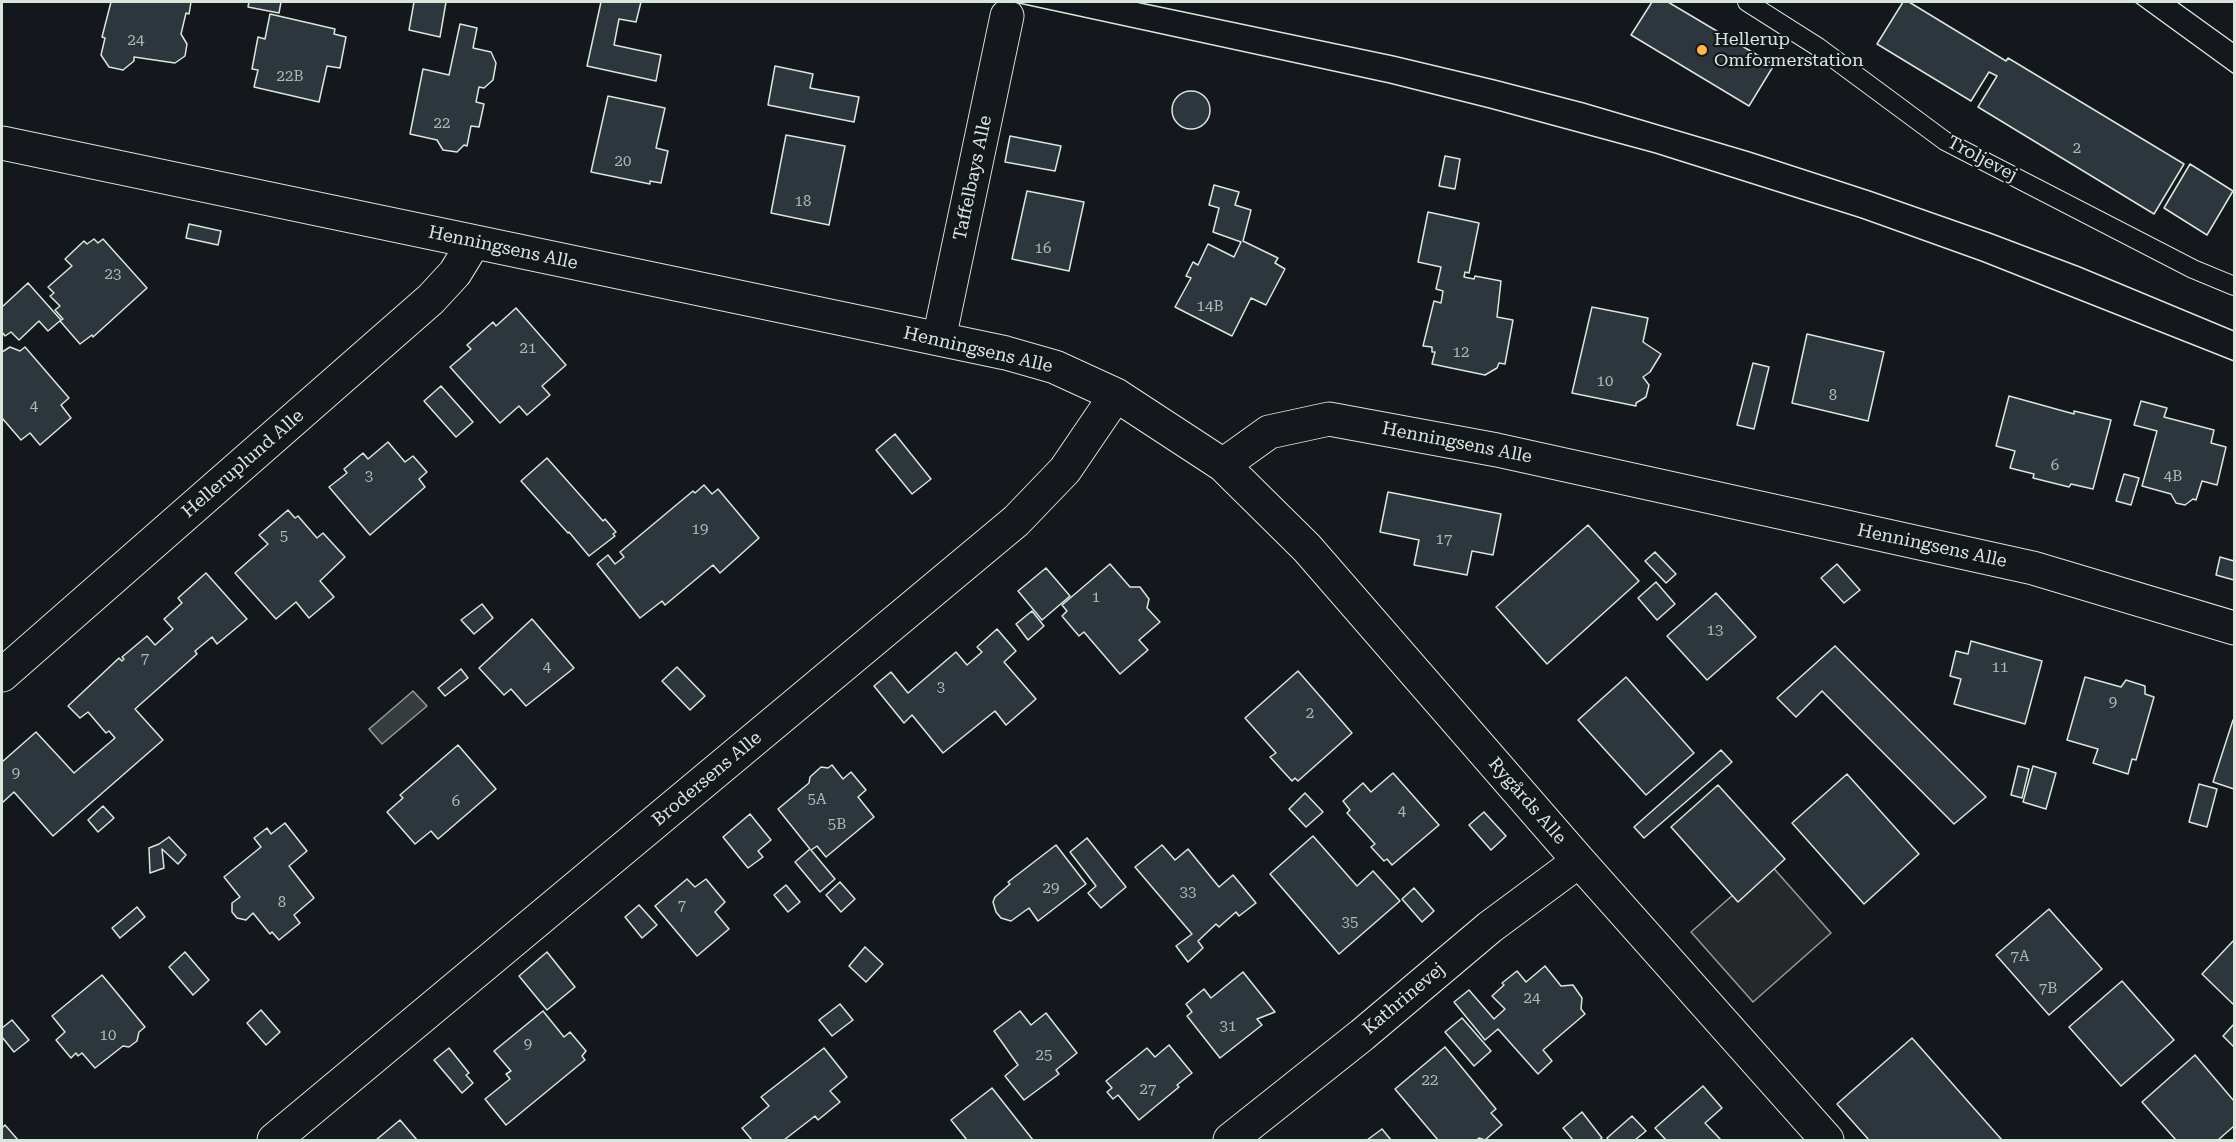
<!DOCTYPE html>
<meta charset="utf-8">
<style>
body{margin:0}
#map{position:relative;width:2236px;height:1142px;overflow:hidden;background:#14181c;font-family:"Roboto Serif",serif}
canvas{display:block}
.frame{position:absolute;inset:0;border:3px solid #d8e6dc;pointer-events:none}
</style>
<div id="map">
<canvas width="2236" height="1142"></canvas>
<div class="frame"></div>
</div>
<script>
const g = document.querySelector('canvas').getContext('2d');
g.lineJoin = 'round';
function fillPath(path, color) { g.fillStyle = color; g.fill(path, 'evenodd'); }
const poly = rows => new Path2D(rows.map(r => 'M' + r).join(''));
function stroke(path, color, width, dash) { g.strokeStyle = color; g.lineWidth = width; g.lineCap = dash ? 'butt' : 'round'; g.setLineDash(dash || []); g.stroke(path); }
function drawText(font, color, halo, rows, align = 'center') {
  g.font = font + ' "Roboto Serif",serif'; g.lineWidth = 4.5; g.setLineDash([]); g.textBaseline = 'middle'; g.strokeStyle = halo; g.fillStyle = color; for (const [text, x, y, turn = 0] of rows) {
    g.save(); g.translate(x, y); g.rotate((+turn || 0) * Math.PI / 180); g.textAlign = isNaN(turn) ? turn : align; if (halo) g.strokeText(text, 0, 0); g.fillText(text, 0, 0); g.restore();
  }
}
const parking = poly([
 [1769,863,1831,933,1753,1002,1691,932,1769,863]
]);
fillPath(parking, '#24282b');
stroke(parking, '#939e99', 1.5);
const water = poly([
 [413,691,427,706,382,744,369,729,413,691]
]);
fillPath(water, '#363b3e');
stroke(water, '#939e99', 1.5);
const building = poly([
 [111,2,191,2,189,14,186,13,181,34,187,44,185,56,175,63,134,57,134,61,123,70,109,67,101,55,105,38,102,37,111,2],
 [249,2,281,2,279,13,248,7,249,2],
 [414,2,446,2,440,37,409,30,414,2],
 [601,2,641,2,636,22,619,19,614,45,661,55,656,81,587,66,601,2],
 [1652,2,1668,2,1774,65,1749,106,1631,35,1652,2],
 [1903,2,1909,2,2006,61,2008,58,2184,164,2154,214,1978,107,1997,76,1989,72,1971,101,1877,44,1903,2],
 [270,14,335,29,334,34,346,37,340,68,327,66,319,102,254,87,258,70,252,69,258,37,265,39,270,14],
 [460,24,477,28,473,48,491,52,496,63,493,80,484,88,479,87,476,102,484,104,479,127,471,126,467,146,464,145,457,152,443,150,437,140,410,134,423,69,449,75,460,24],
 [775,66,813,74,810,88,859,97,854,122,768,105,775,66],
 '1172 110a19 19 0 1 1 38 0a19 19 0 1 1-38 0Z',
 [608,96,665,108,656,148,668,151,661,183,650,181,650,184,591,172,608,96],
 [786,135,845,146,829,225,771,213,786,135],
 [1010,136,1061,146,1055,171,1005,162,1010,136],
 [1445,156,1460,159,1455,189,1439,186,1445,156],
 [2190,164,2233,191,2207,235,2164,208,2190,164],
 [1214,185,1239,192,1235,205,1251,210,1243,241,1278,258,1275,263,1285,269,1266,305,1251,298,1232,336,1175,307,1191,278,1186,276,1193,262,1198,265,1208,244,1234,257,1241,242,1213,232,1219,208,1209,205,1214,185],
 [1027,191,1084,202,1069,271,1012,259,1027,191],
 [1428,212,1479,223,1469,273,1465,272,1464,277,1474,279,1475,276,1501,281,1497,317,1513,320,1505,364,1499,363,1497,368,1485,375,1432,364,1435,352,1432,352,1432,347,1423,346,1434,301,1441,303,1443,291,1436,289,1441,267,1418,262,1428,212],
 [189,224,221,231,218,245,186,238,189,224],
 [94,239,98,243,103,239,147,288,93,337,92,335,80,344,60,321,63,319,55,310,60,306,50,296,54,293,48,287,72,266,65,259,84,241,87,244,94,239],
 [28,283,61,320,48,331,39,321,19,340,11,332,5,336,2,332,2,307,28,283],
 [1592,307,1648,318,1643,342,1661,354,1650,372,1643,377,1649,385,1646,397,1636,403,1636,406,1572,393,1592,307],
 [516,308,566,365,542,386,550,395,527,415,519,406,500,423,450,367,471,349,467,345,493,322,496,326,516,308],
 [1807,334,1884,352,1868,421,1792,403,1807,334],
 [10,347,20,351,25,347,69,398,61,405,71,418,40,445,30,433,21,440,2,418,2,352,10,347],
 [1753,363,1769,367,1754,429,1737,425,1753,363],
 [441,386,473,422,456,437,424,401,441,386],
 [2009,396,2074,414,2074,411,2111,420,2093,489,2071,484,2069,487,2033,478,2034,474,2010,468,2015,451,1996,446,2009,396],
 [2141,401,2167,408,2164,417,2214,430,2211,443,2226,447,2217,485,2202,481,2196,500,2193,499,2185,505,2176,503,2171,494,2142,486,2157,431,2134,425,2141,401],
 [895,434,931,479,912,494,876,450,895,434],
 [388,442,405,462,413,456,427,472,419,479,425,487,370,535,329,487,347,473,344,469,363,453,368,459,388,442],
 [547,458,603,521,605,519,616,532,613,534,615,536,589,556,569,532,568,533,521,481,547,458],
 [2124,474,2139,478,2131,505,2116,501,2124,474],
 [704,485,712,494,718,489,759,538,720,573,713,565,665,605,662,601,640,618,597,564,608,555,615,564,624,557,620,552,693,491,695,493,704,485],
 [1388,492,1501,514,1493,555,1472,551,1467,575,1414,565,1419,540,1380,532,1388,492],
 [288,510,295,518,298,516,317,538,323,533,345,557,320,581,334,597,309,618,296,602,276,619,235,573,268,544,259,535,288,510],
 [1588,525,1639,581,1547,664,1496,607,1588,525],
 [1655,552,1676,574,1666,583,1645,561,1655,552],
 [2220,557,2234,561,2234,580,2216,575,2220,557],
 [1110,564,1130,587,1140,587,1149,599,1147,608,1160,622,1139,640,1148,650,1120,674,1084,632,1079,636,1062,616,1067,611,1062,605,1110,564],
 [1837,564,1860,590,1844,603,1821,578,1837,564],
 [1046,568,1070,596,1042,620,1018,591,1046,568],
 [206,573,247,619,217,644,212,637,195,651,197,654,135,709,163,740,53,836,14,792,2,803,2,762,36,732,74,773,115,738,109,731,106,733,88,712,80,718,68,706,119,658,122,661,124,659,122,657,147,636,155,645,173,629,164,619,182,603,178,598,206,573],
 [1656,582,1675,604,1657,620,1638,598,1656,582],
 [1716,593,1756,637,1707,680,1667,636,1716,593],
 [482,604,493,618,474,634,461,620,482,604],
 [1032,611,1044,626,1028,640,1016,624,1032,611],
 [532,619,574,668,526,706,511,689,504,695,479,668,532,619],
 [997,629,1016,651,1004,662,1036,699,1006,725,995,711,943,753,912,715,904,723,874,686,891,672,908,693,956,652,967,665,982,652,977,647,997,629],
 [1971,641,2042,661,2025,724,1954,704,1961,679,1950,676,1956,651,1968,654,1971,641],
 [1835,646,1986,797,1954,824,1822,691,1796,717,1777,698,1835,646],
 [677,667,705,696,690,710,662,681,677,667],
 [461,669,468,678,445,696,438,688,461,669],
 [1298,671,1352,733,1298,781,1295,778,1292,781,1270,757,1276,753,1245,718,1298,671],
 [1626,677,1694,753,1646,795,1578,720,1626,677],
 [2085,677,2121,687,2126,680,2145,686,2145,694,2154,697,2136,760,2132,759,2128,774,2093,763,2098,749,2067,740,2085,677],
 [2233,720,2234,720,2234,789,2213,782,2233,720],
 [458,745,496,789,438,839,431,831,415,844,387,812,403,798,400,795,458,745],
 [1721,750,1732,762,1644,838,1634,827,1721,750],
 [832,765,843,779,851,772,866,790,858,797,874,817,826,857,817,846,811,850,835,879,820,892,795,862,810,849,778,809,809,783,810,777,821,767,828,768,832,765],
 [2018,766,2029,769,2022,798,2011,795,2018,766],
 [2033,766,2056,773,2046,809,2023,802,2033,766],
 [1393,773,1439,825,1392,865,1387,859,1384,861,1371,847,1375,844,1347,813,1350,810,1343,801,1363,783,1371,792,1393,773],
 [1847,774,1919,854,1864,904,1792,823,1847,774],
 [2199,784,2217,789,2207,827,2189,822,2199,784],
 [1718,785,1785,859,1738,902,1671,827,1718,785],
 [1305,793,1323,812,1306,827,1289,809,1305,793],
 [103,806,114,818,98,832,88,820,103,806],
 [1484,812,1506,836,1491,850,1469,825,1484,812],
 [750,814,771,840,758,851,763,857,748,868,723,837,750,814],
 [285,823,307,851,289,866,314,898,294,915,300,923,279,940,272,932,270,934,253,913,246,920,237,918,232,912,232,903,240,897,224,877,261,847,254,838,267,828,271,834,285,823],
 [1313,836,1357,886,1373,871,1400,901,1339,954,1270,874,1313,836],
 [169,837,186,855,178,864,162,849,164,868,150,873,149,848,159,844,169,837],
 [1087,838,1126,887,1101,908,1088,893,1096,886,1070,852,1087,838],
 [1056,845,1086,884,1038,921,1029,908,1011,921,1001,918,996,912,993,902,995,897,1010,884,1008,882,1056,845],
 [1162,845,1175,860,1188,849,1219,887,1233,875,1256,903,1239,916,1236,912,1219,927,1216,924,1198,941,1203,948,1188,962,1176,946,1192,934,1135,867,1162,845],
 [687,879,695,887,706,879,725,902,715,912,729,929,697,956,655,906,687,879],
 [840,882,855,899,841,912,826,895,840,882],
 [786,885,800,902,788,912,774,895,786,885],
 [1414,888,1434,911,1422,922,1402,899,1414,888],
 [639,905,657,925,642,938,625,917,639,905],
 [137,907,145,917,120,938,112,928,137,907],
 [2049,909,2102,969,2049,1015,1996,955,2049,909],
 [2234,940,2234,1005,2202,974,2234,940],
 [865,947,883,964,866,982,849,966,865,947],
 [185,952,209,980,193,995,169,967,185,952],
 [547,952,575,987,547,1010,519,976,547,952],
 [1545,966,1561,986,1573,985,1582,998,1581,1009,1585,1014,1543,1050,1552,1061,1538,1074,1498,1029,1485,1040,1454,1002,1469,990,1494,1019,1505,1009,1492,996,1504,985,1502,983,1517,971,1526,982,1545,966],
 [1243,972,1275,1012,1257,1019,1262,1025,1220,1058,1187,1016,1192,1012,1186,1004,1204,989,1211,998,1243,972],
 [102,975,145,1027,139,1032,137,1041,129,1047,123,1046,95,1068,82,1053,78,1056,76,1053,71,1058,56,1040,65,1032,52,1016,102,975],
 [2122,981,2174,1040,2121,1086,2069,1027,2122,981],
 [840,1004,853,1020,832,1036,819,1020,840,1004],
 [261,1010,280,1032,266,1045,247,1023,261,1010],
 [543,1011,564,1037,570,1032,586,1051,582,1056,585,1060,506,1125,485,1099,510,1079,506,1074,511,1071,494,1051,543,1011],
 [1020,1011,1031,1025,1046,1013,1077,1053,1056,1070,1059,1074,1024,1100,1005,1076,1018,1065,994,1031,1020,1011],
 [1462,1018,1491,1051,1474,1066,1445,1032,1462,1018],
 [12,1020,29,1040,14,1052,2,1037,2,1028,12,1020],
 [2234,1024,2234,1047,2223,1036,2234,1024],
 [1912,1038,2002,1140,1869,1140,1837,1104,1912,1038],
 [1169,1045,1192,1073,1177,1085,1179,1087,1139,1120,1118,1095,1113,1099,1107,1092,1112,1088,1106,1081,1147,1048,1155,1057,1169,1045],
 [1445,1047,1496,1109,1491,1113,1502,1125,1485,1140,1479,1138,1477,1140,1438,1140,1395,1089,1445,1047],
 [449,1048,469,1073,466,1075,473,1083,462,1093,434,1060,449,1048],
 [824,1048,847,1077,830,1091,840,1102,818,1120,815,1116,784,1140,752,1140,742,1128,769,1106,761,1097,824,1048],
 [2195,1055,2234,1101,2234,1126,2218,1140,2176,1140,2142,1102,2195,1055],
 [1703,1086,1722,1108,1705,1123,1721,1140,1666,1140,1655,1128,1703,1086],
 [992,1088,1033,1140,967,1140,951,1120,992,1088],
 [1582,1112,1602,1138,1599,1140,1573,1140,1563,1128,1582,1112],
 [1632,1116,1646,1131,1635,1140,1609,1140,1607,1138,1632,1116],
 [400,1120,417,1140,376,1140,400,1120],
 [5,1125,18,1140,2,1140,2,1128,5,1125],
 [1382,1129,1391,1140,1367,1140,1382,1129]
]);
fillPath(building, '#2c363c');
stroke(building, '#d8e6dc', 1.5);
const service = poly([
 [1747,2,1818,47,1945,141,2193,269,2234,286]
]);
const minor = poly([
 [2,143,1006,353,1055,367,1116,395,1223,465,1269,432,1329,419,1497,450,2033,568,2234,628],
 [939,339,1007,16],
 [1223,465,1307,548,1579,861,1827,1140],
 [2,675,431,299,455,273,474,242],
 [274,1140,1016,521,1065,470,1116,395],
 [1230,1140,1362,1035,1490,927,1579,861]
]);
stroke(service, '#d8e6dc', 20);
stroke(minor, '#d8e6dc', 35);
stroke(service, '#14181c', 18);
stroke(minor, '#14181c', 33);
stroke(poly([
 [1014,2,1389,83,1489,108,1655,153,1861,218,1981,261,2234,361],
 [1136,2,1394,56,1495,80,1584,103,1750,152,1870,191,1990,233,2080,267,2234,331],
 [2135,2,2234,74],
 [2177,2,2234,43]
]), '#d8e6dc', 1.5);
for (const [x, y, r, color] of [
 [1702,50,6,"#ffb74d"]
]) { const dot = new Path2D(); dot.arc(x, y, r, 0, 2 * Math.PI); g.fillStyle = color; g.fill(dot); stroke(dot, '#14181c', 2); }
drawText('15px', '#adbab4', null, [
 ["24",136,41],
 ["22B",290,77],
 ["22",442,124],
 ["2",2077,149],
 ["20",623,162],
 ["18",803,202],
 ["16",1043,249],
 ["23",113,275],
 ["14B",1210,307],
 ["21",528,349],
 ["12",1461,353],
 ["10",1605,382],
 ["8",1833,396],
 ["4",34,407],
 ["6",2055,466],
 ["3",369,477],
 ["4B",2173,477],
 ["19",700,530],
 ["5",284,537],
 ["17",1444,540],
 ["1",1096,598],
 ["13",1715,631],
 ["7",145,659],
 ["4",547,668],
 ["11",2000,668],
 ["3",941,688],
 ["9",2113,703],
 ["2",1310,714],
 ["9",16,774],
 ["5A",817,800],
 ["6",456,802],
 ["4",1402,812],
 ["5B",837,825],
 ["29",1051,889],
 ["33",1188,893],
 ["8",282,903],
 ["7",682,906],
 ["35",1350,923],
 ["7A",2020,957],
 ["7B",2048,989],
 ["24",1532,999],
 ["31",1228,1027],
 ["10",108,1036],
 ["9",528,1045],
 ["25",1044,1056],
 ["22",1430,1081],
 ["27",1148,1090]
]);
drawText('18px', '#d8e6dc', '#14181c', [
 ["Hellerup",1714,40],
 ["Omformerstation",1714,61]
], 'left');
drawText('18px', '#d8e6dc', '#14181c', [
 ["Troljevej",1982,159,28],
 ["Taffelbays Alle",973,178,-78],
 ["Henningsens Alle",503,248,12],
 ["Henningsens Alle",978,350,13],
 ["Henningsens Alle",1457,443,11],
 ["Helleruplund Alle",243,464,-41],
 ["Henningsens Alle",1932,546,12],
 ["Brodersens Alle",707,779,-40],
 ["Rygårds Alle",1527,801,49],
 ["Kathrinevej",1404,999,-40]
]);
</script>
